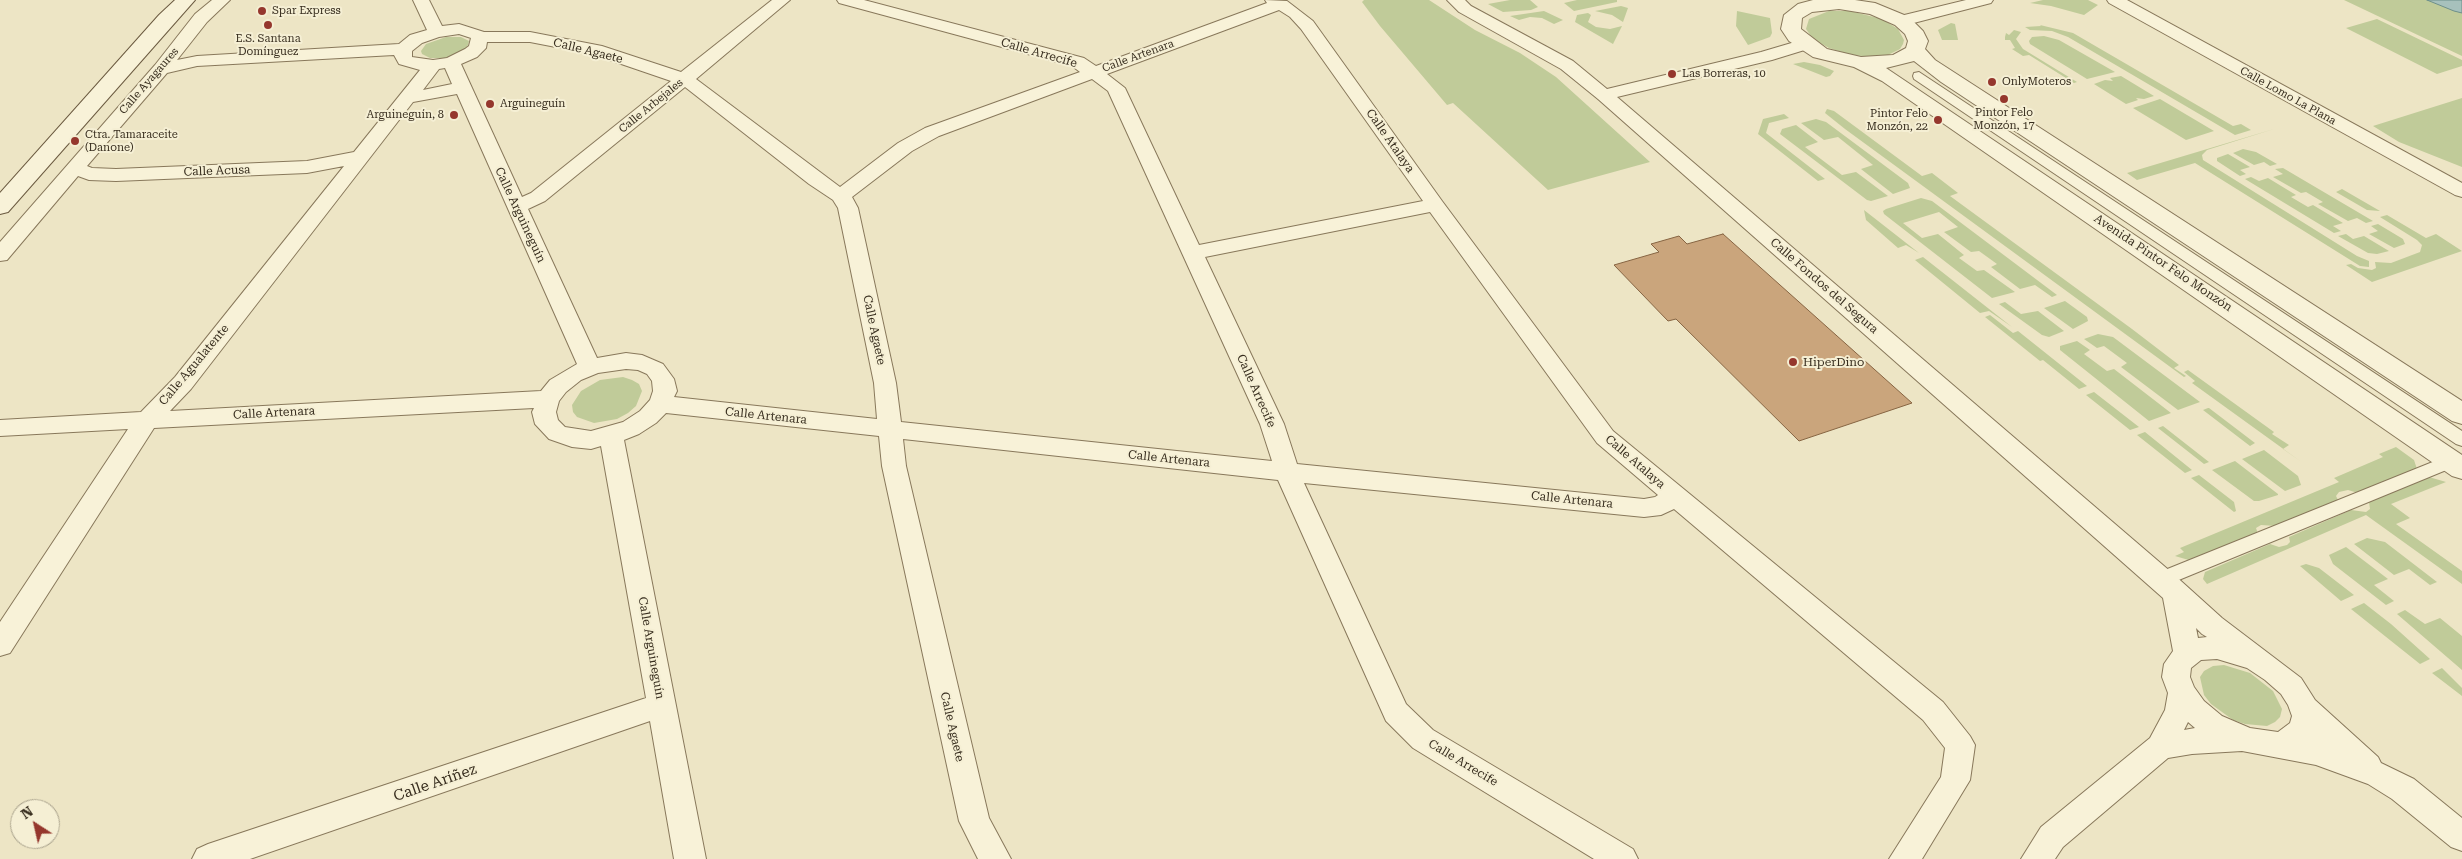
<!DOCTYPE html>
<meta charset="utf-8">
<style>
body{margin:0}
#map{position:relative;width:2462px;height:859px;overflow:hidden;background:#ede5c5;font-family:"Roboto Serif",serif}
canvas{display:block}
.north{position:absolute;left:10px;top:799px;width:50px;height:50px;box-sizing:border-box;background:#f5efd4;border:1px solid #a9a28c;border-radius:50%;rotate:325deg;font-size:14px;font-weight:700;line-height:20px;text-align:center;color:#382e1f}
.north::after{content:'';display:block;margin:auto;width:18px;height:22px;background:#95372d;clip-path:polygon(50% 0,100% 100%,50% 72%,0 100%)}
</style>
<div id="map">
<canvas width="2462" height="859"></canvas>
<div class="north">N</div>
</div>
<script>
const g = document.querySelector('canvas').getContext('2d');
g.lineJoin = 'round';
function fillPath(path, color) { g.fillStyle = color; g.fill(path, 'evenodd'); }
const poly = rows => new Path2D(rows.map(r => 'M' + r).join(''));
function stroke(path, color, width, dash) { g.strokeStyle = color; g.lineWidth = width; g.lineCap = dash ? 'butt' : 'round'; g.setLineDash(dash || []); g.stroke(path); }
function drawText(font, color, halo, rows, align = 'center') {
  g.font = font + ' "Roboto Serif",serif'; g.lineWidth = 4; g.setLineDash([]); g.textBaseline = 'middle'; g.strokeStyle = halo; g.fillStyle = color; for (const [text, x, y, turn = 0] of rows) {
    g.save(); g.translate(x, y); g.rotate((+turn || 0) * Math.PI / 180); g.textAlign = isNaN(turn) ? turn : align; if (halo) g.strokeText(text, 0, 0); g.fillText(text, 0, 0); g.restore();
  }
}
fillPath(poly([
 [1364,0,1429,0,1475,30,1520,53,1556,77,1650,162,1548,190,1453,103,1447,105,1380,26,1362,2],
 [1510,0,1530,0,1538,7,1531,10,1503,12,1488,4],
 [1577,0,1617,0,1617,2,1574,11,1564,3],
 [2043,0,2088,0,2098,5,2084,15,2051,6,2030,3],
 [2344,0,2462,0,2462,56],
 [1621,6,1628,8,1623,22,1612,15,1595,11],
 [1544,11,1563,20,1554,24,1542,18,1530,17,1519,20,1510,16],
 [1737,11,1770,18,1772,33,1770,37,1748,45,1736,26],
 [1829,11,1850,11,1882,19,1898,29,1904,40,1903,44,1900,49,1888,55,1869,57,1848,54,1829,48,1813,39,1806,29,1809,19],
 [1588,13,1591,15,1588,22,1596,27,1610,29,1622,26,1613,44,1575,22,1577,15],
 [2377,19,2462,60,2462,66,2437,74,2346,28],
 [1951,23,1955,24,1958,40,1942,40,1938,30],
 [2040,25,2073,33,2233,126,2241,124,2251,130,2235,135,2068,37,2052,31,2030,30,2025,27,2041,26],
 [2014,30,2021,32,2016,39,2023,49,2077,82,2074,83,2029,55,2023,56,2012,49,2015,48,2010,40,2005,40,2005,37,2006,33,2009,35],
 [2044,36,2059,40,2115,72,2087,79,2030,44,2029,41,2032,37],
 [446,37,461,37,469,41,468,45,466,49,446,58,430,58,422,54,421,51,426,44],
 [1804,62,1820,65,1834,71,1830,76,1826,77,1793,64],
 [2121,76,2154,96,2144,99,2136,98,2138,100,2126,104,2094,84,2105,80,2113,81,2110,78],
 [2462,98,2462,167,2399,142,2373,126],
 [2160,99,2214,131,2186,140,2133,108],
 [1827,109,1834,111,1922,176,1932,173,1958,193,1950,196,2132,329,2179,365,2174,368,2186,376,2184,377,1845,129,1825,113],
 [1784,114,1789,118,1769,123,1766,133,1825,179,1818,181,1758,134,1763,119],
 [1816,119,1826,122,1908,183,1910,188,1893,194,1861,169,1873,165,1838,137,1824,140,1801,123],
 [1796,125,1818,142,1805,147,1842,175,1856,172,1888,196,1871,201,1867,200,1780,134,1782,129],
 [2274,129,2207,150,2202,155,2203,160,2357,256,2369,261,2369,267,2360,266,2195,163,2137,180,2127,173],
 [2243,149,2256,152,2277,164,2270,166,2264,162,2254,165,2233,153],
 [2228,154,2250,167,2240,170,2246,174,2240,176,2217,161,2217,158],
 [2283,168,2373,221,2366,223,2357,218,2348,221,2318,204,2323,202,2306,192,2301,193,2273,177,2283,174,2275,169],
 [2251,177,2259,181,2268,178,2296,195,2291,197,2308,207,2313,205,2343,223,2333,226,2341,231,2334,233,2245,179],
 [2342,189,2380,211,2367,210,2336,192],
 [1921,198,1932,201,2057,295,2052,297,2035,285,2020,289,1991,267,1997,264,1979,251,1971,252,1944,232,1958,227,1939,212,1903,223,1922,238,1938,234,1964,255,1959,258,1977,271,1984,270,2015,292,1992,298,1884,214,1883,211,1886,209],
 [1864,210,1919,253,1906,245,1898,248,1866,220],
 [2387,215,2426,238,2436,234,2462,251,2372,282,2346,265,2351,264,2358,268,2372,270,2376,268,2375,262,2391,263,2420,252,2422,245,2417,240,2380,217],
 [2378,224,2403,239,2405,244,2394,248,2369,234,2378,231,2371,226],
 [2346,234,2353,239,2364,236,2389,251,2377,254,2368,253,2338,236],
 [1923,257,2012,327,1989,311,1980,313,1915,260],
 [2065,301,2087,317,2088,321,2073,329,2044,308],
 [2005,302,2021,314,2038,311,2064,331,2049,337,2042,335,1999,304],
 [1990,315,2013,333,2018,331,2087,386,2079,389,2043,360,2040,361,1985,317],
 [2098,334,2113,337,2200,402,2178,410,2121,367,2127,363,2104,346,2097,348,2084,339],
 [2077,341,2090,350,2084,354,2107,371,2114,369,2171,413,2149,421,2060,350,2060,346],
 [2188,370,2274,432,2272,434,2289,445,2283,449,2300,461,2192,383,2195,381,2184,372],
 [623,377,632,380,639,384,642,391,636,406,628,413,617,419,594,423,577,417,573,412,572,405,581,391,600,380],
 [2094,392,2139,427,2130,430,2086,395],
 [2208,408,2209,408,2255,443,2250,446,2203,410],
 [2163,426,2209,462,2204,464,2158,428],
 [2145,432,2192,470,2185,473,2137,435],
 [2396,447,2414,460,2417,469,2358,493,2348,490,2339,492,2336,496,2338,500,2276,526,2261,525,2256,528,2258,534,2192,561,2175,556,2184,552,2180,548,2339,482,2334,478,2383,457,2379,454],
 [2264,450,2298,476,2301,485,2285,491,2242,459],
 [2235,461,2278,494,2278,495,2259,501,2254,501,2212,470],
 [2199,475,2234,502,2236,511,2234,512,2191,478],
 [2429,477,2446,482,2391,504,2410,518,2396,524,2462,571,2462,584,2366,515,2207,584,2203,579,2205,572,2270,544,2279,547,2287,545,2290,542,2289,537,2351,510,2366,512,2370,509,2369,502],
 [2367,538,2385,542,2437,582,2430,585,2409,569,2394,575,2354,544],
 [2346,547,2388,579,2374,585,2394,601,2386,605,2333,564,2329,555],
 [2306,564,2319,568,2354,595,2341,601,2300,566],
 [2364,603,2391,624,2430,659,2420,664,2351,609],
 [2405,610,2425,624,2440,618,2462,636,2462,670,2397,614],
 [2224,665,2250,673,2273,691,2282,709,2280,717,2275,722,2267,726,2245,724,2233,720,2211,704,2204,695,2200,677,2204,671,2213,666],
 [2442,668,2462,688,2462,696,2432,673]
]), '#c0cb99');
const water = poly([
 [2427,0,2462,0,2462,13,2454,11,2427,0]
]);
fillPath(water, '#a7c1bc');
stroke(water, '#6d8f8a', 1);
const building = poly([
 [1723,234,1912,403,1799,441,1676,319,1668,321,1614,265,1659,252,1651,244,1679,236,1687,244,1723,234]
]);
fillPath(building, '#caa57c');
stroke(building, '#866442', 1);
const pedestrian = poly([
 [1919,72,2462,431,2462,446,2456,444,1914,79,1913,76,1914,73,1919,72],
 [2450,455,2456,456,2459,461,2456,466,2169,584,2162,587,2155,584,2152,579,2155,574,2450,455]
]);
const minor = poly([
 [212,0,230,0,207,22,177,60,197,56,399,44,410,35,427,30,413,0,429,0,442,26,459,24,484,32,530,32,602,46,681,72,772,0,790,0,696,79,840,187,898,143,925,128,1080,72,1072,66,839,3,837,0,864,0,1084,58,1096,66,1267,3,1265,0,1287,1,1313,21,1442,201,1613,431,1943,702,1970,736,1975,745,1970,780,1922,859,1889,859,1941,777,1945,748,1923,720,1674,509,1661,515,1644,517,1304,483,1406,704,1433,730,1633,849,1638,859,1594,859,1413,748,1386,721,1278,480,903,439,906,466,989,818,1011,859,978,859,959,821,882,466,879,436,666,413,656,423,639,434,624,440,706,859,674,859,650,721,250,859,192,859,197,849,208,844,646,698,601,446,591,449,572,447,549,439,535,424,532,412,534,408,154,428,10,653,0,656,0,622,128,429,0,436,0,420,141,412,175,377,344,166,307,173,116,181,89,180,78,176,7,260,0,261,0,242,155,65,195,14,212,0],
 [1279,10,1290,17,1301,29,1423,201,1199,245,1125,88,1107,74,1279,10],
 [459,34,471,38,469,46,465,49,447,58,433,60,412,57,412,51,422,43,439,37,459,34],
 [487,42,530,42,592,54,671,81,531,193,522,197,461,64,477,57,486,48,487,42],
 [394,55,399,64,420,70,354,152,307,161,116,169,92,168,87,166,167,73,197,66,394,55],
 [445,68,452,84,423,90,439,69,445,68],
 [1092,79,1108,91,1260,424,1272,461,901,422,896,383,858,208,852,197,912,151,939,136,1092,79],
 [685,87,809,184,833,200,838,208,874,383,877,419,674,397,677,391,674,379,663,364,642,355,626,353,597,358,528,209,545,201,685,87],
 [457,94,577,364,550,380,541,391,170,411,191,389,413,102,457,94],
 [1430,212,1597,443,1658,495,1655,497,1644,499,1297,464,1284,424,1205,257,1430,212],
 [626,369,638,370,647,374,652,381,653,391,650,400,640,411,623,422,591,431,565,427,558,420,556,412,559,401,566,392,581,380,598,373,626,369],
 [1447,0,1465,0,1471,6,1573,61,1607,89,1761,52,1805,39,1811,40,1813,44,1811,48,1772,60,1617,97,2171,572,2222,618,2301,678,2315,700,2378,757,2381,763,2414,779,2462,818,2462,851,2451,847,2392,799,2368,784,2316,765,2242,751,2192,754,2168,758,2063,847,2055,859,2021,859,2041,827,2150,738,2165,710,2168,693,2162,677,2164,664,2173,651,2163,598,1598,99,1561,69,1459,12,1447,0],
 [2196,628,2202,634,2207,637,2198,638,2196,628],
 [2217,659,2247,668,2265,680,2281,694,2288,705,2292,716,2290,723,2278,732,2250,728,2222,716,2204,701,2194,687,2190,677,2191,668,2201,660,2217,659],
 [2188,722,2195,728,2184,730,2188,722],
 [1966,0,1993,0,1991,3,1902,26,1896,25,1894,21,1896,17,1966,0],
 [2107,0,2127,0,2462,183,2462,197,2455,195,2109,3,2107,0]
]);
const tertiary = poly([
 [1813,0,1855,0,1875,3,1909,17,1923,31,1928,41,1925,49,1935,60,2462,401,2462,424,2452,421,1941,82,1914,61,1886,68,2462,455,2462,479,2452,476,1882,81,1854,67,1813,57,1789,41,1781,29,1784,15,1798,4,1813,0],
 [1839,9,1870,14,1895,25,1905,34,1908,41,1906,48,1893,55,1861,57,1827,49,1801,29,1802,18,1812,12,1839,9]
]);
const secondary = poly([
 [175,0,195,0,8,212,0,214,0,193,159,15,175,0]
]);
stroke(pedestrian, '#88785b', 2);
stroke(minor, '#88785b', 2);
stroke(tertiary, '#88785b', 2);
stroke(secondary, '#6a593f', 2);
fillPath(pedestrian, '#f8f2d8');
fillPath(minor, '#f8f2d8');
fillPath(tertiary, '#f8f2d8');
fillPath(secondary, '#f8f2d8');
for (const [x, y, r, color] of [
 [262,11,5,"#95372d"],
 [268,25,5,"#95372d"],
 [1672,74,5,"#95372d"],
 [1992,82,5,"#95372d"],
 [2004,99,5,"#95372d"],
 [490,104,5,"#95372d"],
 [454,115,5,"#95372d"],
 [1938,120,5,"#95372d"],
 [75,141,5,"#95372d"],
 [1793,362,5,"#95372d"]
]) { const dot = new Path2D(); dot.arc(x, y, r, 0, 2 * Math.PI); g.fillStyle = color; g.fill(dot); stroke(dot, '#f5efd4', 2); }
drawText('11px', '#382e1f', '#f5efd4', [
 ["Spar Express",272,11],
 ["E.S. Santana",268,39,"center"],
 ["Domínguez",268,52,"center"],
 ["Las Borreras, 10",1682,74],
 ["OnlyMoteros",2002,82],
 ["Arguineguín",500,104],
 ["Pintor Felo",2004,113,"center"],
 ["Monzón, 17",2004,126,"center"],
 ["Pintor Felo",1928,114,"right"],
 ["Monzón, 22",1928,127,"right"],
 ["Arguineguín, 8",444,115,"right"],
 ["Ctra. Tamaraceite",85,135],
 ["(Danone)",85,148]
], 'left');
drawText('11px', '#382e1f', '#f5efd4', [
 ["Calle Artenara",1138,56,-20],
 ["Calle Ayagaures",149,81,-49],
 ["Calle Lomo La Plana",2288,96,29],
 ["Calle Arbejales",651,106,-39]
]);
drawText('12px', '#382e1f', '#f5efd4', [
 ["Calle Agaete",588,51,14],
 ["Calle Arrecife",1039,53,16],
 ["Calle Atalaya",1390,141,55],
 ["Calle Acusa",217,171,-2],
 ["Calle Arguineguín",520,215,65],
 ["Avenida Pintor Felo Monzón",2163,263,34],
 ["Calle Fondos del Segura",1824,286,41],
 ["Calle Agaete",874,330,78],
 ["Calle Agualatente",194,365,-50],
 ["Calle Arrecife",1256,391,66],
 ["Calle Artenara",274,413,-3],
 ["Calle Artenara",766,416,6],
 ["Calle Artenara",1169,459,6],
 ["Calle Atalaya",1635,462,41],
 ["Calle Artenara",1572,500,6],
 ["Calle Arguineguín",651,648,80],
 ["Calle Agaete",952,727,77],
 ["Calle Arrecife",1463,763,31]
]);
drawText('12px', '#382e1f', '#f5efd4', [
 ["HiperDino",1803,362]
], 'left');
drawText('15px', '#382e1f', '#f5efd4', [
 ["Calle Aríñez",435,783,-19]
]);
</script>
